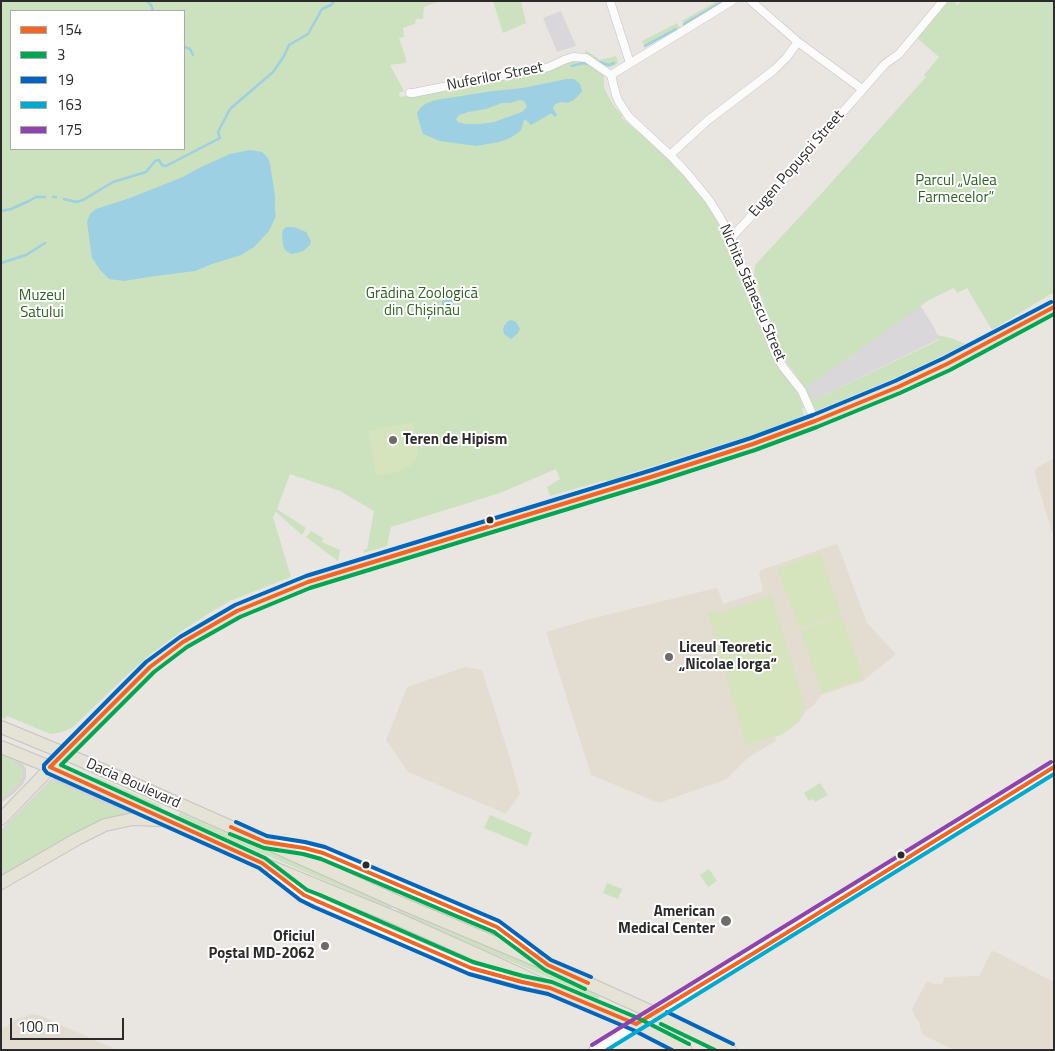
<!DOCTYPE html>
<meta charset="utf-8">
<style>
body{margin:0}
#map{position:relative;width:1055px;height:1051px;overflow:hidden;background:#e9e6e2;font-family:"Titillium Web",sans-serif}
canvas{display:block}
.frame{position:absolute;inset:0;border:2px solid #2b2b2b;pointer-events:none}
.legend{position:absolute;left:10px;top:10px;width:175px;height:140px;box-sizing:border-box;background:#fff;border:1px solid #aaa;margin:0;padding:6px 9px;list-style:none;font-size:15px;color:#2b2b2b}
.legend li{display:flex;align-items:center;gap:10px;height:25px}
.legend b{width:25px;border:1px solid #aaa}
.scale{position:absolute;left:10px;top:1018px;width:114px;height:22px;box-sizing:border-box;border:2px solid #2b2b2b;border-top:0;padding-left:6px;font-size:15px;line-height:18px;white-space:nowrap;color:#2b2b2b;-webkit-text-stroke:4px #fff;paint-order:stroke}
</style>
<div id="map">
<canvas width="1055" height="1051"></canvas>
<div class="frame"></div>
<ul class="legend">
<li><b style="height:6px;background:#f26522"></b>154</li>
<li><b style="height:6px;background:#00a651"></b>3</li>
<li><b style="height:6px;background:#0065bd"></b>19</li>
<li><b style="height:6px;background:#00a9ce"></b>163</li>
<li><b style="height:6px;background:#8e44ad"></b>175</li>
</ul>
<div class="scale">100 m</div>
</div>
<script>
const g = document.querySelector('canvas').getContext('2d');
g.lineJoin = 'round';
function fillPath(path, color) { g.fillStyle = color; g.fill(path, 'evenodd'); }
const poly = rows => new Path2D(rows.map(r => 'M' + r).join(''));
function stroke(path, color, width, dash) { g.strokeStyle = color; g.lineWidth = width; g.lineCap = dash ? 'butt' : 'round'; g.setLineDash(dash || []); g.stroke(path); }
function drawText(font, color, halo, rows, align = 'center') {
  g.font = font + ' "Titillium Web",sans-serif'; g.lineWidth = 4; g.setLineDash([]); g.textBaseline = 'middle'; g.strokeStyle = halo; g.fillStyle = color; for (const [text, x, y, turn = 0] of rows) {
    g.save(); g.translate(x, y); g.rotate((+turn || 0) * Math.PI / 180); g.textAlign = isNaN(turn) ? turn : align; if (halo) g.strokeText(text, 0, 0); g.fillText(text, 0, 0); g.restore();
  }
}
fillPath(poly([
 [561,11,576,46,557,52,543,18],
 [920,305,935,329,939,339,814,400,805,388]
]), '#d9d7d9');
fillPath(poly([
 [1054,458,1054,538,1044,506,1036,479,1035,471,1036,468],
 [836,544,838,545,867,623,896,654,863,681,821,695,814,705,806,711,798,723,789,730,781,735,775,737,776,741,749,757,727,779,659,803,591,775,546,632,586,620,716,588,718,589,723,604,763,591,759,574,761,570],
 [465,667,482,670,511,761,520,794,506,814,408,772,386,740,407,687],
 [994,951,1054,982,1054,1050,954,1050,923,1035,920,1028,920,1023,916,1019,912,1009,927,981,936,985,937,983,941,985,945,977,979,976,991,952],
 [31,1014,39,1015,117,1050,1,1050,1,1030,19,1018,21,1018]
]), '#e3ddd1');
fillPath(poly([
 [1,1,440,1,424,7,423,19,416,19,415,24,403,28,404,37,399,38,406,59,406,63,390,65,404,91,399,93,400,97,413,95,567,61,584,60,601,71,604,76,604,87,607,94,614,106,622,115,622,118,677,165,699,192,713,213,724,233,775,361,793,386,799,396,804,408,802,409,804,416,752,435,625,475,608,484,606,480,550,496,547,487,560,479,556,469,500,493,391,527,387,546,364,553,364,549,367,549,374,511,340,491,290,474,277,509,306,528,302,535,276,512,273,517,291,577,230,601,208,614,183,630,151,654,129,673,72,728,62,732,53,734,48,733,7,716,5,719,1,717],
 [11,11,184,11,184,149,11,149],
 [493,1,521,1,526,23,503,33],
 [717,1,726,1,685,25,682,21],
 [948,1,953,1,958,5,961,1,1054,1,1054,292,992,330,967,288,957,293,954,288,929,300,806,388,814,400,939,340,937,335,951,338,966,344,902,375,816,411,805,388,781,355,754,276,755,265,821,194,926,77,924,75,939,57,917,38],
 [677,23,680,28,645,47,642,41],
 [585,50,598,58,599,60,616,56,618,63,614,66,610,67,601,66,586,56],
 [311,531,323,538,322,542,340,550,338,561,306,537],
 [1,754,15,760,14,763,22,769,23,774,22,780,10,792,1,798],
 [96,777,160,805,162,808,159,809,94,781],
 [51,781,58,782,128,814,1,878,1,832],
 [820,783,828,795,815,802,813,799,809,801,804,793],
 [181,813,392,905,391,909,180,818,178,815,178,814],
 [490,815,532,833,527,846,484,828],
 [308,853,334,861,399,889,397,894,311,857,307,854],
 [709,869,717,881,708,887,700,875],
 [607,883,622,889,618,899,603,893],
 [297,884,386,920,383,925,318,897],
 [406,892,478,924,500,936,501,938,500,939,404,897],
 [399,908,600,995,598,999,397,912],
 [392,923,490,967,471,963,390,928]
]), '#cce1be');
fillPath(poly([
 [413,422,418,450,417,458,411,465,395,473,376,476,368,431],
 [820,553,841,613,799,628,777,568],
 [772,596,805,707,802,708,800,717,798,721,783,734,746,745,707,611,720,612],
 [841,615,864,678,822,693,800,630]
]), '#d5e4bc');
fillPath(poly([
 [15,760,23,764,26,769,26,778,23,784,14,793,1,803,1,798,10,792,19,783,23,776,22,769,14,763],
 [54,778,131,811,131,813,128,814,53,781,49,783,1,832,1,830,50,780]
]), '#d7d4d0');
fillPath(poly([
 [567,79,574,79,580,84,582,91,578,96,574,100,567,103,562,102,555,104,553,108,557,115,555,117,552,114,550,114,531,125,526,120,524,120,521,130,518,133,510,138,499,142,476,146,440,141,423,134,418,118,417,113,421,107,427,103,436,100,493,91,523,88],
 [520,100,524,101,527,106,526,108,522,112,494,122,480,124,465,124,458,122,456,119,459,115,468,112,486,109,502,103,510,103],
 [250,150,262,152,268,158,270,164,275,196,275,212,276,216,269,231,254,247,241,255,212,264,195,271,155,276,124,281,109,279,101,271,92,258,87,222,90,214,96,209,127,199,183,177,199,168,230,154],
 [286,227,294,227,306,232,311,241,310,245,303,251,296,253,291,254,285,250,283,245,282,234,283,230],
 [447,292,449,292,453,297,454,311,453,315,448,317,445,316,443,313,442,303,443,295,444,293],
 [511,320,516,322,520,329,518,333,511,339,504,334,503,329,504,326,508,321]
]), '#9dd0e3');
stroke(poly([
 [147,1,151,5,153,11],
 [684,24,722,2],
 [645,46,676,29],
 [184,47,190,49,193,55],
 [599,62,609,65,614,63],
 [572,66,583,63,589,64],
 [53,197,56,197],
 [64,199,76,202,83,200,113,182,146,172,155,161,159,160,162,165,166,166,220,138,218,132,230,109,273,72,284,56,289,45,308,34,322,9,331,5,334,1],
 [1,211,11,209,29,201,36,197,45,197],
 [1,263,26,255,45,243]
]), '#9dd0e3', 2.5);
const street = poly([
 [610,1,630,63],
 [751,1,798,42,862,89],
 [611,75,616,95,619,102,629,117,670,155,687,173,709,200,721,219,731,238,775,353,783,367,802,391,815,421],
 [611,75,732,1],
 [410,93,413,93,488,78,539,70,549,67,564,60,573,57,586,58,611,75],
 [670,155,707,121,774,70,786,58,798,42],
 [731,238,756,211,885,64,899,54,943,1],
 [277,843,304,848,323,853,361,869,497,927,533,954],
 [272,871,285,881,304,895,385,931,471,968,532,984]
]);
const secondary = poly([
 [595,1050,1054,767]
]);
const primary = poly([
 [1,727,64,753,265,842,398,902,548,965,654,1013,730,1050],
 [1,747,50,767,165,820,262,863,391,916,496,963,550,988,636,1024,686,1050],
 [1,819,120,696,150,667,183,642,211,625,237,611,308,582,654,476,753,444,815,421,898,387,947,364,1023,324,1054,307],
 [1,883,77,839,105,825,133,819,158,820]
]);
stroke(street, '#c3c2c1', 9);
stroke(secondary, '#c3c2c1', 13);
stroke(primary, '#c5c4c2', 14);
stroke(street, '#fcfbfb', 8);
stroke(secondary, '#fcfbfb', 11);
stroke(primary, '#e5e2d6', 12);
stroke(poly([
 [1054,307,947,364,898,387,815,421,753,444,654,476,308,582,237,611,183,642,150,667,50,767,262,863,304,895,317,901,471,968,522,982,550,988,636,1024,754,953,1054,767],
 [231,827,265,842,304,848,323,853,497,927,548,965,588,983]
]), '#f26522', 4);
stroke(poly([
 [230,834,264,848,303,854,321,859,494,932,545,970,585,989],
 [661,1024,715,1050],
 [689,1044,638,1018,552,982,523,976,473,962,320,895,307,890,265,858,61,765,154,672,187,647,240,617,310,588,656,482,755,450,817,427,900,393,950,370,1054,314]
]), '#00a651', 4);
stroke(poly([
 [236,822,267,836,305,842,325,847,499,921,551,960,591,977],
 [667,1012,733,1044],
 [672,1050,633,1030,548,994,520,988,469,974,314,907,300,900,259,868,47,773,44,769,44,765,116,692,146,662,180,637,235,605,306,576,652,470,751,438,813,415,895,381,944,358,1051,302]
]), '#0065bd', 4);
stroke(poly([
 [607,1050,1054,774]
]), '#00a9ce', 4);
stroke(poly([
 [592,1045,1051,762]
]), '#8e44ad', 4);
for (const [x, y, r, color] of [
 [393,440,5,"#6e6c6b"],
 [490,520,4.5,"#2b2b2b"],
 [669,657,5,"#6e6c6b"],
 [901,855,4.5,"#2b2b2b"],
 [366,865,4.5,"#2b2b2b"],
 [726,921,6,"#6e6c6b"],
 [325,946,5,"#6e6c6b"]
]) { const dot = new Path2D(); dot.arc(x, y, r, 0, 2 * Math.PI); g.fillStyle = color; g.fill(dot); stroke(dot, '#fff', 2); }
drawText('15px', '#2b2b2b', '#fff', [
 ["Nuferilor Street",495,77,-11],
 ["Eugen Popușoi Street",797,164,-49],
 ["Nichita Stănescu Street",752,293,67],
 ["Dacia Boulevard",133,784,24]
]);
drawText('15px', '#2e6221', '#fff', [
 ["Parcul „Valea",956,181],
 ["Farmecelor”",956,198],
 ["Grădina Zoologică",422,294],
 ["din Chișinău",422,311],
 ["Muzeul",42,296],
 ["Satului",42,313]
]);
drawText('bold 15px', '#2b2b2b', '#fff', [
 ["Teren de Hipism",403,440],
 ["Liceul Teoretic",679,648],
 ["„Nicolae Iorga“",679,665],
 ["American",715,912,"right"],
 ["Medical Center",715,929,"right"],
 ["Oficiul",315,937,"right"],
 ["Poștal MD-2062",315,954,"right"]
], 'left');
</script>
